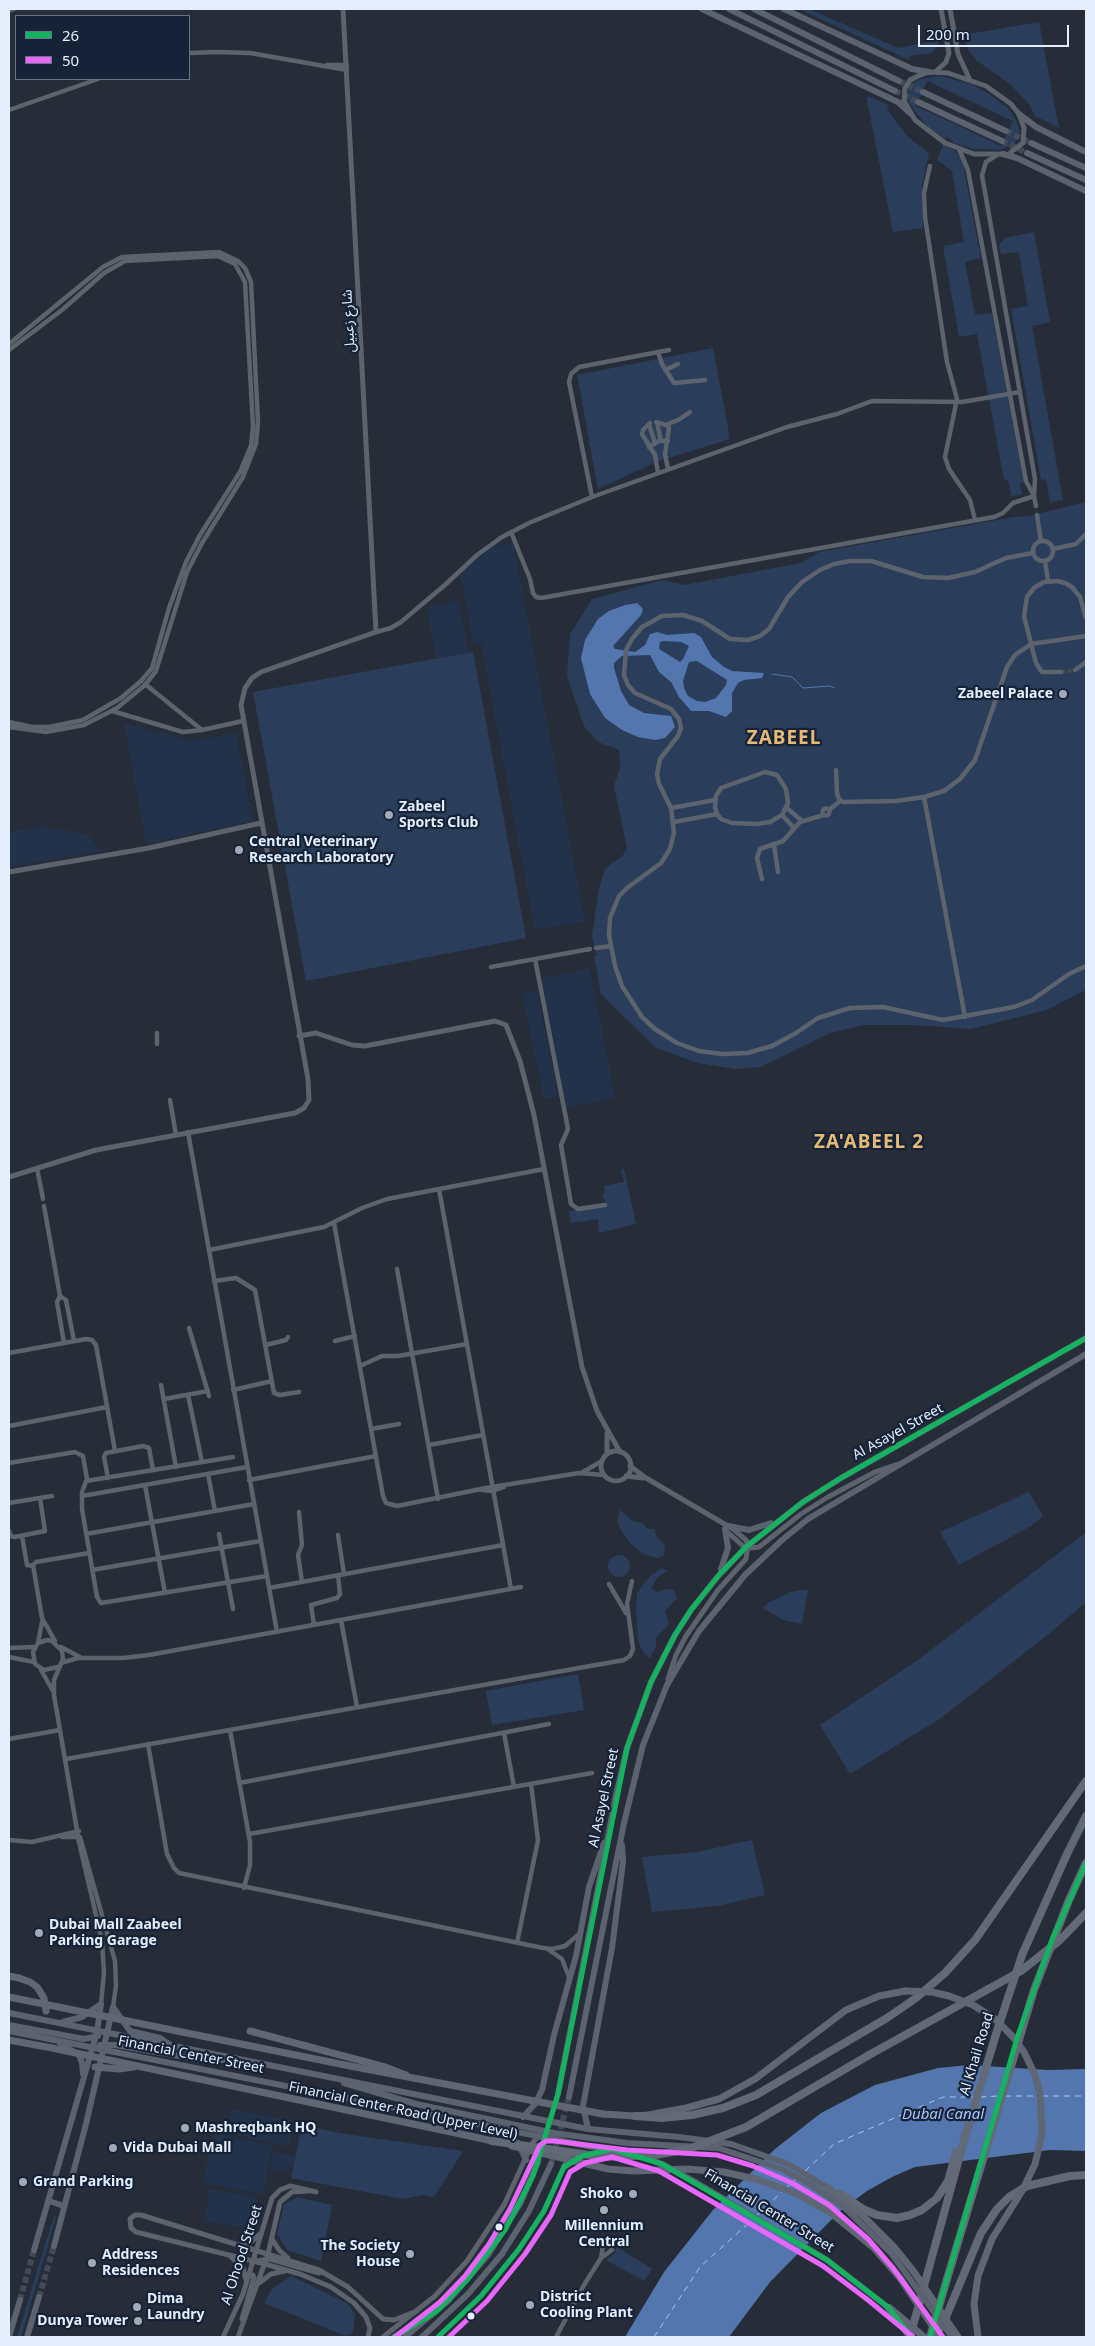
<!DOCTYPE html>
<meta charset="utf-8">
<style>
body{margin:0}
#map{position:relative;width:1095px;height:2346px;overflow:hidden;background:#262d39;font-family:"Noto Sans",sans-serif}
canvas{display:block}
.frame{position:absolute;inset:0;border:10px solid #e5eefc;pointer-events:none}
.legend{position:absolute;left:15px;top:15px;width:175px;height:65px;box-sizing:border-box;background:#152237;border:1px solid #687486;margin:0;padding:6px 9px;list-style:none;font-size:15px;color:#e5eefc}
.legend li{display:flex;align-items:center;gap:10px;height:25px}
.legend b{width:25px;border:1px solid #687486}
.scale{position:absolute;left:918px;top:25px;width:151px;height:22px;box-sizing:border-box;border:2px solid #e5eefc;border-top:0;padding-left:6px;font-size:15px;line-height:18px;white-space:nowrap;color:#e5eefc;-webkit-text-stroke:4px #152237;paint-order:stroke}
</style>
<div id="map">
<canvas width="1095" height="2346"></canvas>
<div class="frame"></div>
<ul class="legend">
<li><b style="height:6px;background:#13b361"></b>26</li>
<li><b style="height:6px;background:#e866f9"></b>50</li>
</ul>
<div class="scale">200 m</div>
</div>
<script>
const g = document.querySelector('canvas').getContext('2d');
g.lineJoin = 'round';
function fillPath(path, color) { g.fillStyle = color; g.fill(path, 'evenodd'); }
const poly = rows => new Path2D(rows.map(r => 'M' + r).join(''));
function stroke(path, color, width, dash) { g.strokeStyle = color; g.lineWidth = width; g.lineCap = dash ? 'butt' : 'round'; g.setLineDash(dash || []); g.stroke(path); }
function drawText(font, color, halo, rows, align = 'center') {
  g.font = font + ' "Noto Sans","Noto Sans Arabic",sans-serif'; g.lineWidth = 4.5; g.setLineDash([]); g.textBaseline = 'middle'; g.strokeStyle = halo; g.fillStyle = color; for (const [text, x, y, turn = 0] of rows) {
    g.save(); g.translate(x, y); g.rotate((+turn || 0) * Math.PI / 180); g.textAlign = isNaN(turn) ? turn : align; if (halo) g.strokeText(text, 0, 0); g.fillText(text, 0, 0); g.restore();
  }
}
fillPath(poly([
 [513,542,585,921,535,930,481,643,474,644,460,573,490,547],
 [459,601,468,653,436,659,427,607],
 [124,723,193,741,236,733,253,821,146,844],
 [45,826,88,835,101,851,9,867,9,832],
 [590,968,615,1098,565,1108,541,978],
 [537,991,558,1096,544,1099,522,994],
 [232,2109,293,2121,288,2146,227,2133],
 [213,2134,273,2146,263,2194,203,2183],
 [273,2152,295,2156,293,2166,281,2172,270,2170],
 [210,2189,255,2197,249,2228,204,2221]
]), '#23324b');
fillPath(poly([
 [799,9,809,9,898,48,938,40,938,45,932,53,910,56,909,60],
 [1039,22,1059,128,1035,116,1029,104,1011,85,976,60,968,49,963,35],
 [940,76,971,84,989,94,1008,108,1016,120,1020,131,1014,145,999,150,973,149,954,143,951,139,946,137,945,139,929,128,912,108,908,100,908,90,912,83,920,79],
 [927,81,1013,121,1001,146,916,106],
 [868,96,889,105,887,109,908,137,929,153,922,185,923,228,893,232,867,100],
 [943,145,954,150,962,159,981,258,965,262,975,315,992,313,1024,483,1020,484,1022,494,1011,496,1008,480,1004,480,977,334,959,337,943,246,964,242,952,171,937,160],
 [1034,232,1050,322,1032,326,1063,500,1050,502,1046,479,1041,480,1011,309,1028,306,1019,252,1001,254,999,245,1005,238],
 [713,348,730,439,656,462,598,489,577,375],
 [1086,502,1086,990,1047,1010,971,1029,913,1025,864,1025,830,1033,761,1067,735,1069,698,1063,656,1048,601,994,594,956,597,956,592,936,599,889,605,869,612,863,622,857,627,848,614,786,620,768,619,750,598,742,584,726,567,676,570,634,592,599,662,580,684,585,801,563,819,552,1014,517,1030,516],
 [473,652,526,938,306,981,253,692],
 [621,1169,624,1169,636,1224,599,1233,598,1219,571,1223,569,1211,607,1205,602,1194,605,1193,604,1186,624,1182],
 [1029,1492,1043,1516,1031,1526,959,1565,940,1532],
 [620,1510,633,1521,643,1523,647,1529,654,1529,657,1537,665,1545,664,1555,657,1558,643,1554,632,1545,622,1532,617,1521],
 [1084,1534,1086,1536,1086,1602,1045,1637,941,1718,850,1774,820,1725,915,1662],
 '608 1566a11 11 0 1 1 22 0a11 11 0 1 1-22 0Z',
 [662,1568,667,1571,657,1578,651,1589,657,1592,665,1589,674,1590,677,1598,665,1611,669,1624,656,1638,656,1647,650,1658,643,1652,638,1641,636,1609,637,1593,649,1577],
 [808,1589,802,1624,783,1620,763,1608,768,1603,791,1592],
 [578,1674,584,1710,492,1725,486,1691],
 [752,1840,765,1895,718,1906,652,1912,642,1857,696,1852],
 [302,2125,345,2134,463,2151,434,2197,422,2195,403,2199,291,2178],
 [298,2197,332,2205,321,2261,287,2250,277,2234,284,2204],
 [54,2216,56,2217,21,2337,17,2337],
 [617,2247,652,2269,644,2281,606,2260,614,2254],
 [291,2276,347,2303,355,2314,353,2332,346,2336,264,2303,273,2288]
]), '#2a3e5c');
fillPath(poly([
 [637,603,643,609,641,615,613,646,615,649,635,652,645,645,650,634,657,632,667,635,694,633,701,637,712,657,724,667,732,671,764,673,762,678,744,680,738,683,732,693,732,711,726,717,709,711,691,711,679,697,671,682,659,672,650,655,622,656,614,663,614,668,621,691,629,705,644,713,671,716,675,727,665,738,655,740,638,737,622,730,605,718,590,694,581,658,585,640,598,619,609,611,625,605],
 [664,641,681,642,689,646,683,659,680,662,659,649,660,642],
 [697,661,727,680,726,685,716,698,705,702,697,701,688,696,684,688,683,681,689,662],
 [969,2065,1048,2070,1086,2069,1086,2151,1050,2150,915,2167,892,2177,867,2191,840,2211,770,2282,729,2337,625,2337,664,2272,713,2210,775,2149,821,2113,875,2085,938,2068]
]), '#5276ad');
stroke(poly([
 [772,674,792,677,803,688,830,686,834,688]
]), '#5276ad', 1);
stroke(poly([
 [1005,2096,1038,2096],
 [1042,2096,1086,2096],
 [980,2097,998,2096],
 [805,2171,834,2144,943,2097,973,2097],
 [786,2188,796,2179],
 [757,2215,782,2192],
 [654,2337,700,2267,752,2220]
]), '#a6c7f9', 1, [6, 5]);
stroke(poly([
 [1061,672,1075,670]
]), '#434a56', 4.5, [4.5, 2]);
stroke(poly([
 [899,81,923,92],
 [895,91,918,102],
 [1006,131,1031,143],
 [1002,141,1027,153],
 [538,2162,558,2094],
 [551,2164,569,2097],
 [39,2297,54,2246],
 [20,2300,34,2250]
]), '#434a56', 6, [6, 3]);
stroke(poly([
 [9,11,14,9],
 [189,53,216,52,250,53,347,70],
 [327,65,347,65],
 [9,110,98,79],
 [959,149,968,170,1026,481,1034,496,1036,506],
 [997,155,986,162,982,175,1035,479,1034,496],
 [930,166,924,193,925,217,947,362,957,399,945,457,949,469,970,500,975,520],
 [9,344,103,267,122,257,219,252,238,261,245,268,251,282,258,422,256,444,243,477,202,543,187,572,156,671,145,685,117,708,84,725,46,732,9,727],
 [9,350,62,310,104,273,125,261,218,256,235,264,245,282,253,426,251,446,240,472,200,535,186,562,169,608,152,668,141,681,121,698,83,720,49,727,32,727,9,722],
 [658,352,662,364,674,383,705,380],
 [665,370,678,364],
 [656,422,666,425,669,428,665,454,668,469],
 [657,422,661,441],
 [650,423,643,430,642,434,655,455,658,473],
 [649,424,655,443],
 [666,425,680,419,690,412],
 [649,447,659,441,668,441],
 [592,497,569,382,571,374,579,367,669,350],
 [1037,515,1041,541],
 [511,532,530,579,533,593,536,597,541,598,994,517,1003,513,1013,503,1034,496],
 '1033 551a10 10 0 1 1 20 0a10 10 0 1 1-20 0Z',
 [1053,549,1076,544,1086,534],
 [1033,553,1006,558,975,572,948,578,923,577,871,561,850,561,834,564,820,570,802,582,788,597,769,629,760,636,748,640,730,639,702,621,683,615,662,616,642,627,632,639,626,650,624,675,628,685,635,693,671,709,679,719,681,728,678,736,660,759,657,774,659,784,671,808,674,833,670,849,661,863,627,888,619,896,610,918,609,935,615,966,622,986,642,1017,655,1029,677,1043,699,1051,722,1054,747,1053,772,1046,796,1033,818,1018,850,1008,883,1007,943,1020,1014,1007,1032,1000,1069,974,1086,966],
 [1045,561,1048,581],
 [376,632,391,628,401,622,446,584,477,555,502,537,529,523,592,497,787,427,837,414,872,401,962,402,1020,392],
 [1075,670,1086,662],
 [1061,672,1042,672,1036,663,1024,616,1027,597,1034,588,1044,582,1057,581,1065,583,1072,587,1080,597,1086,618],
 [145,684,202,730],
 [112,711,183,732,202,730,243,721],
 [836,770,837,793,839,799,843,802,896,801,924,797,944,791,960,779,975,760,1007,667,1015,655,1031,644,1086,636],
 [765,772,777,775,786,789,788,803,782,815,770,822,757,824,732,823,721,819,717,814,715,807,716,796,721,788,765,772],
 [924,797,965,1017],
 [671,808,715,800],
 [787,808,802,821],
 '822.5 812a3.5 3.5 0 1 1 7 0a3.5 3.5 0 1 1-7 0Z',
 [829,810,840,801],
 [782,815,794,828],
 [674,822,717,814],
 [774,845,778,872],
 [762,879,757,858,760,849,783,841,800,822,824,815],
 [596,948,611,946],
 [535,959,568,1129,561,1145,571,1204,578,1209,605,1205],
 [491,967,590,949],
 [157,1044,157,1033],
 [170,1100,176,1135],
 [188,1132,277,1632],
 [37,1168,43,1199],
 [439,1189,511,1589],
 [44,1206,60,1296],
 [334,1223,383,1496,386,1503,397,1506,486,1488,579,1473,604,1475],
 [209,1250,324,1227,362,1208,387,1199,544,1169],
 [397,1269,438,1499],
 [214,1281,236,1278,255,1290,274,1393,280,1395,299,1392],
 [189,1328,209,1396],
 [335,1341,355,1336],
 [64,1343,57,1302,60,1296,66,1300,74,1341],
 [266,1345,286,1340,288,1337],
 [9,1353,86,1339,92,1340,96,1345,115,1451],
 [360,1366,382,1356,398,1356,467,1344],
 [161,1385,176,1467],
 [233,1390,272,1381],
 [188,1395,202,1462],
 [164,1399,208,1391],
 [9,1426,107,1407],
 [371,1429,399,1424],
 [429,1445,483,1435],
 [9,1463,75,1452,83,1456,87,1479,82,1492,82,1509,97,1597,101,1603,267,1576],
 [583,1472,602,1461],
 [208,1474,215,1511],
 [108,1478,104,1457,106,1453,143,1446,149,1448,153,1470],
 [249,1480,376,1456],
 [86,1481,233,1457],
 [145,1485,165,1593],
 [482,1490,493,1491,504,1487],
 [82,1496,247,1467],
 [9,1503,52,1496],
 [299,1512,302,1545,298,1555,302,1582],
 [9,1531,11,1536,15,1537,45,1531,40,1498],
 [86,1534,254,1504],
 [219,1534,233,1609],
 [338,1535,344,1574],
 [22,1536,27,1565,33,1566],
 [92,1570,260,1541],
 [609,1584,626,1613],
 [269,1588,503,1545],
 [341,1620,357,1707],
 [314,1625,311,1605,337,1598,340,1594,338,1575],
 [55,1641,42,1618,33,1565,36,1562,89,1553],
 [38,1643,42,1622],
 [61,1647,80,1657],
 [9,1648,34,1647],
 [9,1657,34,1662],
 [61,1663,78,1658,123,1658,149,1655,521,1587],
 [58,1667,44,1670,35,1664,33,1652,38,1643,47,1640,52,1641,62,1651,63,1659,54,1680,54,1695,79,1842,102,1941,104,1973,101,2004],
 [41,1670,53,1691],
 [230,1730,250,1842,250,1865,244,1888],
 [504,1733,514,1787],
 [9,1739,60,1730],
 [148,1744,167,1854,174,1868,179,1873,543,1948,552,1949,565,1946,578,1935],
 [66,1759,624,1660,630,1656,633,1649,627,1604,632,1581],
 [239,1783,549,1724],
 [249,1834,592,1773],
 [62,1837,80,1837],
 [80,1837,115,1961,116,1986,113,2007],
 [9,1840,32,1842,79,1831],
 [517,1943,538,1840,531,1784],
 [549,1950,562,1959,569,1977],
 [556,2337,584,2285,601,2258,612,2250,610,2243,603,2246,601,2258]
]), '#5c636c', 4.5);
stroke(poly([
 [950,9,958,54,969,78],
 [935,72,946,62,949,53,941,9],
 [918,76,929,72,948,73,986,86,1011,104,1019,114,1024,128],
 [904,101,915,120,945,143,974,154,1005,154],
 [9,872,149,848,261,823],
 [299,1036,316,1033,352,1045,365,1046,495,1021,506,1025,520,1061,534,1115,582,1367,597,1411,620,1452],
 [9,1177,96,1150,295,1113,304,1108,309,1100,308,1079,241,705,245,688,252,678,261,672,376,632,343,9],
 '601 1466a15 15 0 1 1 30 0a15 15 0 1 1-30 0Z',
 [607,1454,607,1434],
 [630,1466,646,1478,733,1529,746,1540,748,1545,746,1559,718,1590,686,1636,676,1655,668,1679],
 [626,1476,643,1478],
 [725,1530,743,1546,751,1548,759,1547,801,1514,828,1497,875,1472,898,1464],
 [272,2239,279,2250,288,2258],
 [240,2245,252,2241,260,2234],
 [231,2257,243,2268,246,2280],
 [255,2261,270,2259,319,2273],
 [259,2283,271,2274,285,2271],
 [242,2319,254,2277,253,2275,249,2276],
 [223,2337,243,2294,272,2198,280,2190,290,2186,316,2192],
 [238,2337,268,2254,280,2202,292,2192,308,2191],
 [368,2337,370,2328,366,2317,354,2303,331,2287,300,2274,265,2264,136,2232,131,2228,130,2219,135,2215,141,2215,319,2270,348,2287,383,2319,394,2320,417,2311],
 [383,2337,435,2296,467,2261,504,2205,533,2142,540,2135],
 [438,2337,481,2296,519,2249,544,2211,565,2164]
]), '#5c636c', 5);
stroke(poly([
 [702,9,898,102,910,113],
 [729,9,895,91],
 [754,9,899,81],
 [784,9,912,69,929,72],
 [923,92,1006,131],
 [918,102,1002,141],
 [1019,114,1036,127,1086,152],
 [1031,143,1086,168],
 [1027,153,1086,180],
 [1003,154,1017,158,1086,191],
 [728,1526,749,1530,771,1523],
 [721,1569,728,1548,725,1529],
 [113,2007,130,2031,160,2038,172,2046],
 [9,2013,588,2129,679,2137,731,2144,788,2164,828,2188],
 [63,2022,82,2017,101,2004],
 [9,2025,84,2039,98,2036],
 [9,2031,643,2157,662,2164,697,2183,827,2260,889,2308],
 [60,2043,79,2055,82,2063,83,2074],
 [100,2045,115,2045,203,2060,226,2060],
 [344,2083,416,2104,554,2133,627,2143,718,2148],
 [558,2094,615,1800,627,1748,651,1682,675,1635,691,1610,719,1575,746,1547,803,1502,841,1478,1086,1338],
 [569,2097,624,1823,643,1745,667,1685,699,1631,745,1575,782,1540,808,1519,1086,1354],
 [523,2117,535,2104,542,2090,554,2035,576,1956,589,1887,604,1843],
 [588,2129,583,2106,612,1948,623,1862,622,1845],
 [504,2132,518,2143,526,2160],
 [564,2167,576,2159],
 [49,2201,64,2206],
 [54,2246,86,2124,113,2007],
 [34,2250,97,2032,101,2004],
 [9,2337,20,2300],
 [27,2337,39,2297],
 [394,2337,421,2320],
 [405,2337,448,2301,488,2255,520,2204,538,2162],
 [422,2337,468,2294,502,2254,529,2211,551,2164]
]), '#5c6370', 6);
stroke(poly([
 [9,1976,19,1978],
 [250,2031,385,2067,406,2075],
 [9,2040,52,2048],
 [603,2114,635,2116,648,2115,686,2108,719,2099,755,2079,846,2010,879,1996,905,1991],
 [470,2136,492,2141]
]), '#5f6674', 7);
stroke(poly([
 [1067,1854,1086,1816],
 [869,2055,1021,1971,1060,1940,1086,1913],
 [635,2116,662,2118,692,2115,723,2108,756,2095,887,2018,916,1998,945,1973,975,1940,1086,1781],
 [839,2193,865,2210,877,2215,897,2218,910,2215,922,2210,937,2198,948,2181,956,2152],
 [911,2333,965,2137],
 [930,2337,947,2279],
 [935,2337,946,2317,981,2233,997,2209,1009,2197,1027,2186,1070,2176,1086,2175]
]), '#626977', 8);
stroke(poly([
 [904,101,905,88,910,80,918,76],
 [1011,152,1023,143,1024,128]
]), '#5c636c', 5);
stroke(poly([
 [718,2148,782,2169,808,2183,845,2208,891,2253,952,2337]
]), '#5c6370', 6);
stroke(poly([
 [19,1978,30,1982,37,1987,44,1998,46,2011],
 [905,1991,932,1992,949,1996,973,2005,995,2019,1014,2038,1024,2052,1035,2075,1040,2094,1042,2134,1035,2164,1022,2191,992,2239,978,2276,974,2304,978,2337],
 [9,1997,350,2066,603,2114],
 [52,2048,470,2136],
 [95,2067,119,2069,134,2067],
 [512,2146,608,2169,633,2171,687,2169,724,2172,759,2180,797,2194,831,2213,874,2248,900,2278,940,2337],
 [828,2188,861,2214,894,2247,914,2272,958,2337],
 [891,2309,924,2337]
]), '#5f6674', 7);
stroke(poly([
 [965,2137,997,2031,1022,1955,1067,1854],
 [492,2141,603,2157,655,2155,689,2149,746,2127,869,2055],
 [947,2279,1034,1990,1069,1900,1086,1863],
 [889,2308,911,2337]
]), '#626977', 8);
stroke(poly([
 [394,2337,437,2311,468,2279,505,2230,533,2176,558,2094,627,1748,651,1682,675,1635,691,1610,719,1575,746,1547,803,1502,841,1478,1086,1338],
 [438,2337,481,2296,519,2249,544,2211,564,2167,582,2156,612,2149,662,2164,827,2260,889,2308,911,2337],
 [930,2337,1018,2035,1052,1940,1086,1863]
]), '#13b361', 5);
stroke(poly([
 [395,2337,440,2302,465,2276,489,2244,510,2209,540,2145,546,2141,554,2141,627,2150,717,2155,753,2166,792,2183,829,2205,868,2239,893,2268,943,2337],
 [449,2337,487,2301,525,2254,551,2215,570,2172,585,2163,612,2157,659,2171,823,2266,868,2300,913,2337]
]), '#e866f9', 5);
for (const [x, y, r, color] of [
 [1063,694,5,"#a2aab8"],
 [389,815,5,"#a2aab8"],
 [239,850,5,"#a2aab8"],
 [39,1933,5,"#a2aab8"],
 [185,2128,5,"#a2aab8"],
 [113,2148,5,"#a2aab8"],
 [23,2182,5,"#a2aab8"],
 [633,2194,5,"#a2aab8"],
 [604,2210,5,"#a2aab8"],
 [499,2227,4.5,"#e5eefc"],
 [410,2254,5,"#a2aab8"],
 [92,2263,5,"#a2aab8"],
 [530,2305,5,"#a2aab8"],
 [137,2307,5,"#a2aab8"],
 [471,2316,4.5,"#e5eefc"],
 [138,2321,5,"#a2aab8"]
]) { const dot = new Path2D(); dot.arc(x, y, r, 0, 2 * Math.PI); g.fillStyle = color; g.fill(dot); stroke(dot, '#152237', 2); }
drawText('14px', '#e5eefc', '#152237', [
 ["شارع زعبيل",349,321,-93],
 ["Al Asayel Street",898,1432,-29],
 ["Al Asayel Street",604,1798,-78],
 ["Al Khail Road",977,2054,-73],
 ["Financial Center Street",191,2055,11],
 ["Financial Center Road (Upper Level)",403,2111,12],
 ["Financial Center Street",769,2211,31],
 ["Al Ohood Street",242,2255,-72]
]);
drawText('bold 14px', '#e5eefc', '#152237', [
 ["Zabeel Palace",1053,694,"right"],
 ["Zabeel",399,807],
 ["Sports Club",399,823],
 ["Central Veterinary",249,842],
 ["Research Laboratory",249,858],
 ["Dubai Mall Zaabeel",49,1925],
 ["Parking Garage",49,1941],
 ["Mashreqbank HQ",195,2128],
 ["Vida Dubai Mall",123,2148],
 ["Grand Parking",33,2182],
 ["Shoko",623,2194,"right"],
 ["Millennium",604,2226,"center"],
 ["Central",604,2242,"center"],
 ["The Society",400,2246,"right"],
 ["House",400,2262,"right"],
 ["Address",102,2255],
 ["Residences",102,2271],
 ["District",540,2297],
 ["Cooling Plant",540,2313],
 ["Dima",147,2299],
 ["Laundry",147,2315],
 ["Dunya Tower",128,2321,"right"]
], 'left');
drawText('italic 15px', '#a6c7f9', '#152237', [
 ["Dubai Canal",943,2115]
]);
g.letterSpacing = '1px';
drawText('bold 19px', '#e5ba75', '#152237', [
 ["ZABEEL",784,739],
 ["ZA'ABEEL 2",869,1143]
]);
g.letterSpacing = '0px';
</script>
